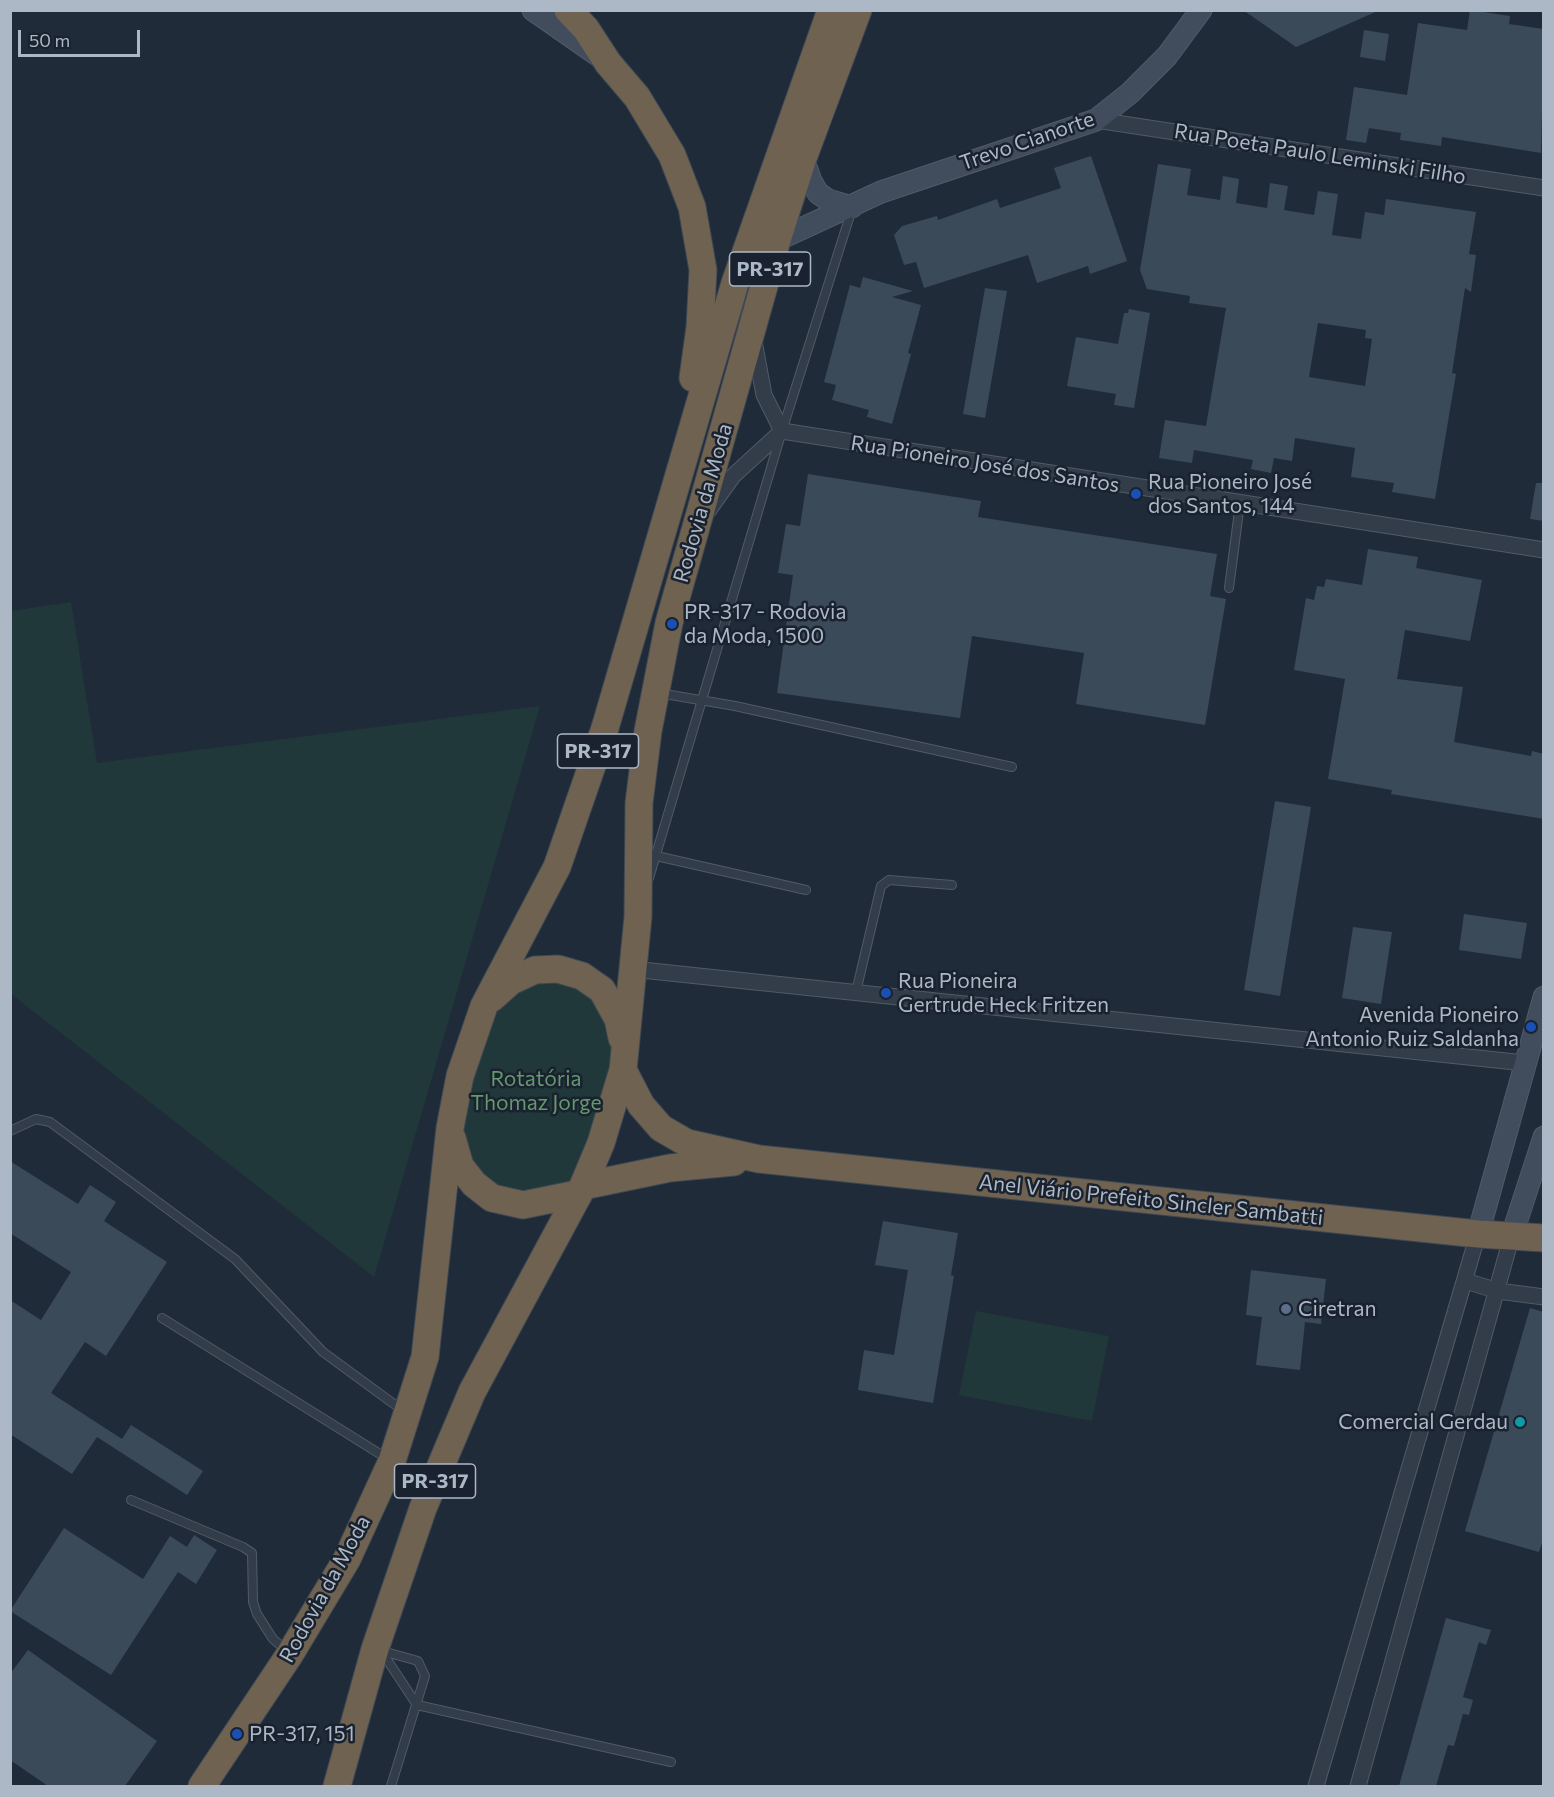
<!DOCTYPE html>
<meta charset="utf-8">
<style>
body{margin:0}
#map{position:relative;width:1554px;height:1797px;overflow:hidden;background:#1f2b39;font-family:Commissioner,sans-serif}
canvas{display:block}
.frame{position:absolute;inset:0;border:12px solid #adb8c6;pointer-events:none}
.scale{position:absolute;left:18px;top:30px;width:122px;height:27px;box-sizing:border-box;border:3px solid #adb8c6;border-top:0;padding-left:8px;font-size:18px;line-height:21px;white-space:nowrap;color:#adb8c6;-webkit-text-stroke:4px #19222e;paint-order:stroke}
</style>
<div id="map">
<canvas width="1554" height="1797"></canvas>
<div class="frame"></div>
<div class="scale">50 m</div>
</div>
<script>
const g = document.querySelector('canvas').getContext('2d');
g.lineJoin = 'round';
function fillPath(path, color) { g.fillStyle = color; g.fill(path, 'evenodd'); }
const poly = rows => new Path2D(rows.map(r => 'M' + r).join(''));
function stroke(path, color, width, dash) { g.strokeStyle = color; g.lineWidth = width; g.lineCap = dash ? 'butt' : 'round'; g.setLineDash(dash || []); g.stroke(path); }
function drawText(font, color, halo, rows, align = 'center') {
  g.font = font + ' Commissioner,sans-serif'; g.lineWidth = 5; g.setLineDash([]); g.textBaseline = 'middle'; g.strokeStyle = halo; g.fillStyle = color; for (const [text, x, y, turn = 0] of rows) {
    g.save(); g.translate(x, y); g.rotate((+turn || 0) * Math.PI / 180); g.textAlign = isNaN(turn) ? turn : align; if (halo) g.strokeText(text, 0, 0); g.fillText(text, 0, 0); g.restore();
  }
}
fillPath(poly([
 [71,602,97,763,540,706,374,1277,11,994,11,611],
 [582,976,625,1048,583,1186,523,1205,460,1166,460,1076,511,981],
 [976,1311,1109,1336,1092,1421,959,1395]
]), '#21383a');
fillPath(poly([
 [1243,10,1380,10,1296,47],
 [1470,10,1510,16,1509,24,1544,29,1541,153,1442,137,1441,146,1400,140,1401,133,1369,128,1366,143,1346,140,1354,87,1407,95,1418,23,1467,30],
 [1364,30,1389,34,1385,61,1360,57],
 [1091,156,1127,261,1090,274,1088,266,1037,283,1028,255,924,288,916,262,904,265,894,235,902,226,937,216,938,220,997,199,1000,208,1061,188,1054,168],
 [1158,164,1191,169,1187,195,1220,200,1223,176,1239,179,1236,203,1267,208,1270,183,1288,186,1284,210,1314,215,1318,191,1338,194,1332,235,1361,239,1365,212,1384,215,1386,199,1476,212,1469,254,1476,255,1471,292,1465,288,1452,373,1456,374,1435,499,1392,492,1394,483,1351,477,1355,448,1295,438,1292,461,1274,458,1271,473,1251,469,1253,460,1194,450,1192,463,1159,458,1165,420,1206,426,1226,308,1189,303,1190,296,1147,289,1140,270],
 [1318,323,1366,330,1365,338,1372,339,1365,386,1309,377],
 [863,277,913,291,892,297,921,305,908,353,911,354,892,424,867,417,869,410,832,400,836,385,824,382,850,285,860,288],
 [985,288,1007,291,985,418,963,414],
 [1129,309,1150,313,1134,408,1114,405,1116,394,1067,386,1076,337,1118,344,1124,313,1128,313],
 [808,474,981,501,978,517,1217,554,1210,596,1226,599,1205,725,1076,704,1084,653,972,636,960,718,777,693,793,575,778,573,786,524,800,526],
 [1536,483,1544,483,1544,521,1530,519],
 [1368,549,1418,557,1416,568,1482,580,1470,641,1405,630,1397,679,1463,687,1454,742,1531,756,1532,751,1544,754,1544,819,1391,794,1392,790,1328,779,1345,679,1294,670,1306,598,1314,600,1317,586,1324,587,1326,579,1362,585],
 [1275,801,1311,807,1280,996,1244,990],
 [1464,914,1527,923,1521,959,1459,950],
 [1353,927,1392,932,1381,1004,1342,998],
 [10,1161,78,1204,90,1185,116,1202,104,1221,167,1262,106,1356,85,1342,51,1393,122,1439,131,1425,203,1471,187,1495,97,1437,72,1474,10,1434,10,1300,41,1320,71,1272,10,1233],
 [883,1221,958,1233,951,1275,954,1276,933,1403,858,1390,864,1350,894,1355,908,1270,875,1265],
 [1251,1270,1326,1279,1321,1324,1305,1322,1300,1370,1256,1365,1262,1317,1246,1315],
 [1530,1308,1544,1312,1544,1537,1539,1552,1465,1531],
 [64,1528,143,1579,170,1536,187,1547,194,1535,217,1550,196,1584,178,1572,111,1675,10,1611],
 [1446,1618,1491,1630,1486,1645,1479,1642,1463,1697,1473,1700,1469,1715,1463,1714,1454,1746,1448,1745,1436,1786,1399,1786],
 [28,1650,157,1741,125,1786,48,1786,10,1760,10,1674]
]), '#3b4a59');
const lane = poly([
 [1229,588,1240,503],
 [659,693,735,706,1012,767],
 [652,855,806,890],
 [649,878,782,431,852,209],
 [856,992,881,886,889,880,952,885],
 [10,1131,36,1119,50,1122,235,1259,323,1352,402,1410],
 [162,1318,388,1459],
 [131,1500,243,1547,252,1553,253,1602,257,1614,273,1639,287,1651],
 [382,1651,418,1661,425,1676,391,1786],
 [382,1652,417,1705,671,1762]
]);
const street = poly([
 [1096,120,1544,188],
 [754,341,764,395,782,431],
 [708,511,733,476,782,431,1544,550],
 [632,969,1525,1063],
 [1466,1281,1498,1291,1544,1297],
 [1316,1786,1478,1234],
 [1358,1786,1512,1235]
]);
const secondary = poly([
 [533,10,599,56],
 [803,158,811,181,818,193,828,200,852,207],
 [777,240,881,192,1096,120,1130,93,1167,56,1201,10],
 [1478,1234,1544,997],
 [1512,1235,1544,1137]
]);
const highway = poly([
 [568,10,586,29,608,63,637,97,672,155,692,207,703,270,700,327,693,378],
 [492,998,511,981,535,970,558,969,582,976,602,990,618,1019,622,1038],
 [623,1070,641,1105,661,1128,687,1143,759,1159,1478,1234,1544,1238],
 [452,1138,460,1166,474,1184,492,1198,523,1205,577,1194],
 [583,1186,670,1168,734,1162],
 [202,1786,290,1654,347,1559,392,1461,425,1357,450,1128,460,1076,484,1006,557,867,605,728,735,283,831,10],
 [337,1786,375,1649,423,1508,472,1392,583,1186,601,1143,623,1070,638,917,639,803,648,731,669,623,777,240,803,158,858,10]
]);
stroke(lane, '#505b67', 10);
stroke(street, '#505b67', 17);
stroke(secondary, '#505b67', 23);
stroke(highway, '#3e4854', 29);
stroke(lane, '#333d49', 8);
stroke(street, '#333d49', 15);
stroke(secondary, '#414c5d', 21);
stroke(highway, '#706250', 27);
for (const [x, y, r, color] of [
 [1136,494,6,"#1a4fb4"],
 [672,624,6,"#1a4fb4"],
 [886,993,6,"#1a4fb4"],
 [1531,1027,6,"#1a4fb4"],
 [1286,1309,6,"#5c6f8a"],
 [1520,1422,6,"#0f9aa8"],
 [237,1734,6,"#1a4fb4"]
]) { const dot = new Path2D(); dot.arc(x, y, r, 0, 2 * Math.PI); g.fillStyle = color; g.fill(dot); stroke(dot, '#19222e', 2); }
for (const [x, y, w] of [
 [770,269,81],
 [598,751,81],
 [435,1481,81]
]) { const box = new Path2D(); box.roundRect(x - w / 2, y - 17, w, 34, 4.5); g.fillStyle = '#19222e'; g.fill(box); stroke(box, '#adb8c6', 1.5); }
drawText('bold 20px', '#adb8c6', null, [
 ["PR-317",770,269],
 ["PR-317",598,751],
 ["PR-317",435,1481]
]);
drawText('21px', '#adb8c6', '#19222e', [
 ["Trevo Cianorte",1027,141,-19],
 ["Rua Poeta Paulo Leminski Filho",1320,154,9],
 ["Rua Pioneiro José dos Santos",985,464,9],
 ["Rodovia da Moda",703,503,-74],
 ["Anel Viário Prefeito Sincler Sambatti",1151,1200,6],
 ["Rodovia da Moda",325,1589,-61]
]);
drawText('21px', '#adb8c6', '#19222e', [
 ["Rua Pioneiro José",1148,482],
 ["dos Santos, 144",1148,506],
 ["PR-317 - Rodovia",684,612],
 ["da Moda, 1500",684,636],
 ["Rua Pioneira",898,981],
 ["Gertrude Heck Fritzen",898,1005],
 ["Avenida Pioneiro",1519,1015,"right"],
 ["Antonio Ruiz Saldanha",1519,1039,"right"],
 ["Ciretran",1298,1309],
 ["Comercial Gerdau",1508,1422,"right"],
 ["PR-317, 151",249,1734]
], 'left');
drawText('21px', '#64986e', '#19222e', [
 ["Rotatória",536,1079],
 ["Thomaz Jorge",536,1103]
]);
</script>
